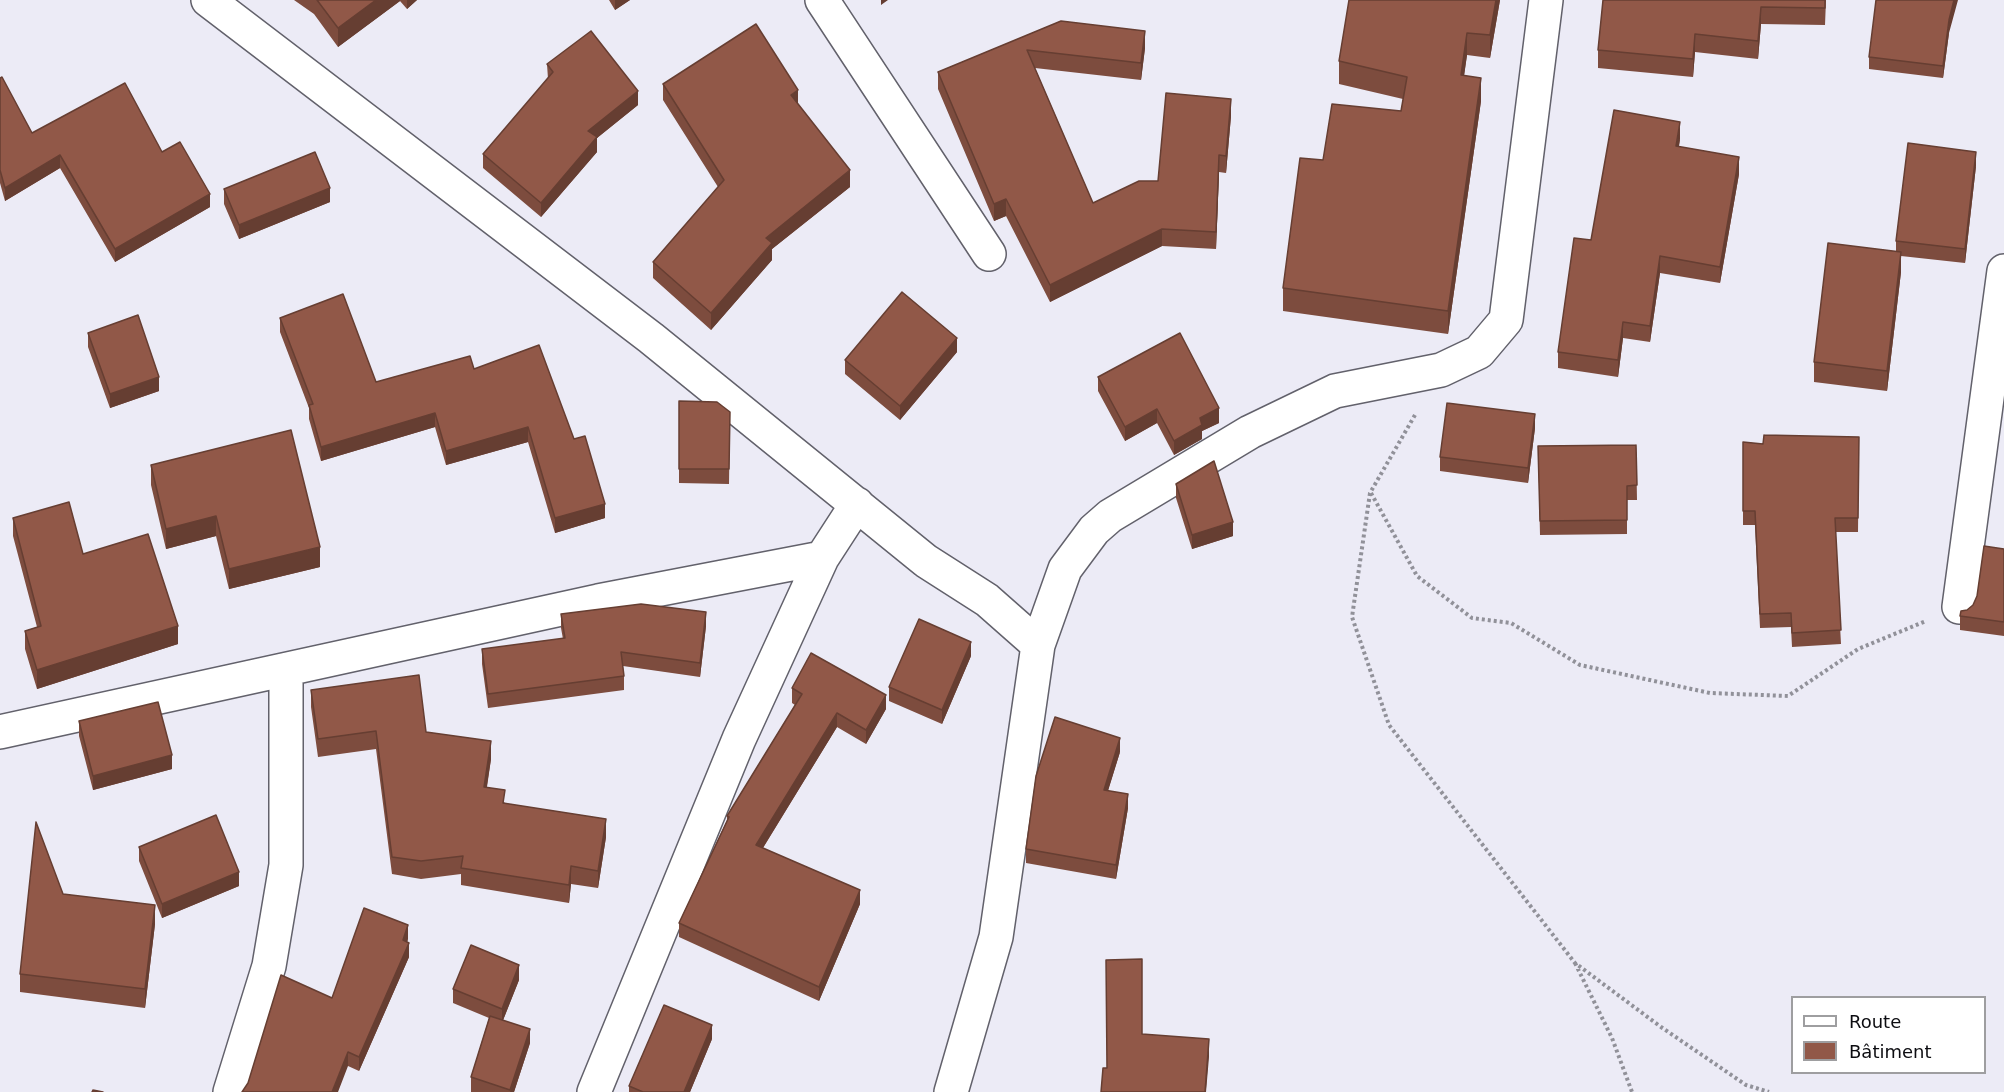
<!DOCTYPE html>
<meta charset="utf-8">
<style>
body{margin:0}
#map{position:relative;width:2004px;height:1092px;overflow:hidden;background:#ecebf6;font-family:"DejaVu Sans",sans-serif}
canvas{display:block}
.legend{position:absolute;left:1791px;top:996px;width:195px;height:78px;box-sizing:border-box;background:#fff;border:2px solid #9e9ea0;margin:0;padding:8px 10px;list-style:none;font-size:18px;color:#0d0d11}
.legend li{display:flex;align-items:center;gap:12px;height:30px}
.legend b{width:30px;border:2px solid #9e9ea0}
</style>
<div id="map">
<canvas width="2004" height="1092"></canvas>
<ul class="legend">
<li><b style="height:8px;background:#fff"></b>Route</li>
<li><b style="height:16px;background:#915848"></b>Bâtiment</li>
</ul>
</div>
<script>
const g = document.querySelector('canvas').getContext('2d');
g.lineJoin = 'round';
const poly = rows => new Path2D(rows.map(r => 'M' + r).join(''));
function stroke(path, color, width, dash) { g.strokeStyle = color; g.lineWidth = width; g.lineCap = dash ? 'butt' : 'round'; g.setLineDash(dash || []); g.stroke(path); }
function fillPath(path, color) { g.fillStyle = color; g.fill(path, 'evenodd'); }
const minor = poly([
 [208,0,651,338,926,561,987,600,1038,645,996,937,951,1092],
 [822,0,989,254],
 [1959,607,2004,271],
 [1038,645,1065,569,1094,530,1110,516,1250,432,1335,391,1441,370,1479,352,1506,320,1546,0],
 [0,732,598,601,822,558],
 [230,1092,269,966,286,865,286,670],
 [594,1092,739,739,822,558,857,504]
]);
stroke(minor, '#62616b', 36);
stroke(poly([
 [1415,415,1370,493,1352,617,1389,725,1575,963,1661,1027,1746,1085,1769,1092],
 [1371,493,1417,576,1472,618,1511,623,1580,665,1710,693,1788,696,1858,649,1926,621],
 [1575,963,1612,1038,1632,1092]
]), '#919199', 4, [3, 3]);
stroke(minor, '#fff', 33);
fillPath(poly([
 [294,0,417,0,407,9,400,1,338,47,314,14],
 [609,0,630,0,615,10],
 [1349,0,1500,0,1490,58,1467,55,1464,75,1481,101,1448,334,1283,311,1283,288,1323,160,1401,111,1403,99,1339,84,1339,61],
 [1603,0,1826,0,1825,25,1761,24,1758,59,1695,52,1693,77,1598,68,1598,50],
 [1061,21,1145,48,1141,80,1035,68,1093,203,1158,181,1231,116,1226,173,1219,172,1216,249,1162,246,1050,302,1006,216,994,221,938,89,938,72],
 [1949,33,1943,78,1869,69,1869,57],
 [547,64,638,105,597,138,597,152,541,217,483,168,483,154,548,79],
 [0,78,32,133,162,152,210,207,115,262,60,168,5,201,0,183],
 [663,84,798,104,850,187,772,249,772,260,711,330,653,278,653,262,718,187,663,100],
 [1680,139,1679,146,1739,174,1720,283,1660,273,1650,342,1623,338,1618,377,1558,368,1558,352,1591,240],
 [1976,166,1965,263,1901,256,1901,272,1887,391,1814,382,1814,362,1896,251,1896,241],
 [224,189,330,202,239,239,224,204],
 [280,318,376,382,474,369,574,439,605,518,555,533,528,442,446,465,435,427,321,461,309,419,309,408,280,332],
 [88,333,159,391,110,408,88,347],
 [957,352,900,420,845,374,845,360],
 [1098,377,1219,423,1202,431,1202,439,1174,455,1157,423,1125,441,1098,391],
 [679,401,730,412,729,484,679,483],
 [1535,428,1528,483,1440,471,1440,457],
 [1859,437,1858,532,1835,532,1841,644,1792,647,1791,627,1760,628,1755,525,1743,525,1743,442,1763,444],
 [1636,445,1637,500,1627,500,1627,534,1540,535,1538,446],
 [151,465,320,567,229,589,216,536,166,549,151,485],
 [1176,484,1233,536,1192,549,1176,498],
 [13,518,83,554,178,644,37,689,25,649,25,631,37,627,13,536],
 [2004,549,2004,636,1960,630,1960,616,1973,605],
 [561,614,706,626,700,677,623,666,624,676,624,690,488,708,482,664,482,649,563,639,561,628],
 [971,656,942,724,889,701,889,687],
 [792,688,886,709,866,744,837,727,763,848,860,904,819,1001,679,937,679,923,727,820,727,816,795,705,792,703],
 [311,690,426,732,491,759,487,787,505,803,606,837,598,888,571,884,569,903,461,885,461,874,421,879,392,874,376,749,318,757,311,707],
 [79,721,172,769,93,790,79,736],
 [1120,752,1108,790,1128,808,1116,879,1026,863,1026,849],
 [139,847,239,886,162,918,139,861],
 [63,894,155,924,145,1008,20,992,20,974],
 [408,939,407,942,409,957,359,1071,348,1066,332,998],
 [519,980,503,1020,530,1043,514,1092,471,1092,471,1077,489,1018,453,1003,453,989],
 [712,1039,690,1092,629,1092,629,1086]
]), '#7d4c3e');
fillPath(poly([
 [376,0,400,0,400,1,338,47,338,28],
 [407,0,417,0,407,9],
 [615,0,630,0,615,10],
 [881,0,888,0,881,5],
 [1496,0,1500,0,1490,58,1490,35],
 [1954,0,1958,0,1949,33,1943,78,1943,66,1949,20],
 [1761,7,1761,24,1758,59,1758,41],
 [1145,31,1145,48,1141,80,1141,63],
 [1467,33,1467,55,1461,98,1461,75],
 [1695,34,1695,52,1693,77,1693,59],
 [1481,78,1481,101,1448,334,1448,311],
 [798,90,798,107,791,95],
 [638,91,638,105,597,138,597,152,541,217,541,203,588,131],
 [1231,99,1231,116,1226,173,1226,156],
 [1680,122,1680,139,1676,163,1676,146],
 [1976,152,1976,166,1965,263,1965,249],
 [60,155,60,168,5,201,5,188],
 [1219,155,1219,172,1216,249,1216,232],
 [1739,157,1739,174,1720,283,1720,267],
 [850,170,850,187,772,249,772,260,711,330,711,313,766,238],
 [330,188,330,202,239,239,239,225],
 [210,194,210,207,115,262,115,249],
 [1006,199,1006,216,994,221,994,204],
 [1162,229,1162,246,1050,302,1050,285],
 [1901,252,1901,272,1887,391,1887,371],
 [1660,256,1660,273,1650,342,1650,326],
 [1623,322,1623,338,1618,377,1618,360],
 [957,338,957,352,900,420,900,406],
 [159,377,159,391,110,408,110,394],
 [1219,408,1219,423,1202,431,1202,439,1174,455,1174,441,1200,418],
 [1157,409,1157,423,1125,441,1125,427],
 [435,413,435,427,321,461,321,447],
 [1535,414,1535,428,1528,483,1528,468],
 [528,427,528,442,446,465,446,451],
 [605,504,605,518,555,533,555,518],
 [216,516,216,536,166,549,166,529],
 [1233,522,1233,536,1192,549,1192,535],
 [320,547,320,567,229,589,229,569],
 [706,612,706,626,700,677,700,663],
 [178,626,178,644,37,689,37,670],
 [971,642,971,656,942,724,942,710],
 [886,695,886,709,866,744,866,730],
 [837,713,837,727,756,859,756,845],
 [1120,738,1120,752,1104,804,1104,790],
 [491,741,491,759,484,804,484,787],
 [172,755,172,769,93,790,93,776],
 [1128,794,1128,808,1116,879,1116,865],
 [606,819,606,837,598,888,598,871],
 [571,866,571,884,569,903,569,885],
 [239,872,239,886,162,918,162,904],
 [860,890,860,904,819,1001,819,987],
 [155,905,155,924,145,1008,145,989],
 [408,925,408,939,403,955,403,940],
 [409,943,409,957,359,1071,359,1057],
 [519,965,519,980,502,1023,502,1009],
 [712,1025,712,1039,690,1092,684,1092],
 [530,1029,530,1043,514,1092,510,1092],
 [1209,1039,1209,1057,1206,1092,1205,1092],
 [348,1052,348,1066,338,1092,332,1092]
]), '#663e32');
const building = poly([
 [317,0,376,0,338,28,317,0],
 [1349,0,1496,0,1490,35,1467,33,1461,75,1481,78,1448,311,1283,288,1300,158,1323,160,1332,104,1401,111,1407,77,1339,61,1349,0],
 [1603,0,1825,0,1825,8,1761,7,1758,41,1695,34,1693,59,1598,50,1603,0],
 [1876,0,1954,0,1949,20,1943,66,1869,57,1876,0],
 [1061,21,1145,31,1141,63,1027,50,1093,203,1139,181,1158,181,1166,93,1231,99,1226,156,1219,155,1216,232,1162,229,1050,285,1006,199,994,204,938,72,1061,21],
 [756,24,798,90,791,95,850,170,766,238,772,243,711,313,653,262,724,180,663,84,756,24],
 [591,31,638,91,588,131,597,137,541,203,483,154,553,72,547,64,591,31],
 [2,77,32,133,125,83,162,152,180,142,210,194,115,249,60,155,5,188,0,170,0,78,2,77],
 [1614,110,1680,122,1676,146,1739,157,1720,267,1660,256,1650,326,1623,322,1618,360,1558,352,1574,238,1591,240,1614,110],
 [1908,143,1976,152,1965,249,1896,241,1908,143],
 [315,152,330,188,239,225,224,189,315,152],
 [1828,243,1901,252,1887,371,1814,362,1828,243],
 [902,292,957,338,900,406,845,360,902,292],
 [343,294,376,382,470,356,474,369,539,345,574,439,585,436,605,504,555,518,528,427,446,451,435,413,321,447,309,405,313,404,280,318,343,294],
 [138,315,159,377,110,394,88,333,138,315],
 [1180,333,1219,408,1200,418,1202,425,1174,441,1157,409,1125,427,1098,377,1180,333],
 [679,401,717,402,730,412,729,469,679,469,679,401],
 [1447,403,1535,414,1528,468,1440,457,1447,403],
 [291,430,320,547,229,569,216,516,166,529,151,465,291,430],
 [1764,435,1859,437,1858,518,1835,518,1841,630,1792,633,1791,613,1760,614,1755,511,1743,511,1743,442,1763,444,1764,435],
 [1636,445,1637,485,1627,486,1627,520,1540,521,1538,446,1636,445],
 [1214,461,1233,522,1192,535,1176,484,1214,461],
 [69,502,83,554,148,534,178,626,37,670,25,631,41,626,13,518,69,502],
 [1984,546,2004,549,2004,622,1960,616,1961,611,1967,610,1973,605,1977,596,1984,546],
 [641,604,706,612,700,663,621,652,624,676,488,694,482,649,565,638,561,614,641,604],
 [919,619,971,642,942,710,889,687,919,619],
 [811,653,886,695,866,730,837,713,756,845,860,890,819,987,679,923,729,817,727,816,802,694,792,688,811,653],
 [419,675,426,732,491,741,484,787,505,790,503,803,606,819,598,871,571,866,569,885,461,868,463,856,421,861,392,857,376,731,318,739,311,690,419,675],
 [158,702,172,755,93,776,79,721,158,702],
 [1055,717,1120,738,1104,790,1128,794,1116,865,1026,849,1036,776,1055,717],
 [216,815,239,872,162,904,139,847,216,815],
 [36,822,63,894,155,905,145,989,20,974,36,822],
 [364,908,408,925,403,940,409,943,359,1057,348,1052,332,1092,242,1092,248,1083,281,975,332,998,364,908],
 [471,945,519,965,502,1009,453,989,471,945],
 [1142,959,1142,1034,1209,1039,1205,1092,1101,1092,1103,1068,1107,1068,1106,960,1142,959],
 [664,1005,712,1025,684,1092,643,1092,629,1086,664,1005],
 [490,1016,530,1029,510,1090,471,1077,490,1016],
 [93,1090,103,1092,92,1092,93,1090]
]);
fillPath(building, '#915848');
stroke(building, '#663e32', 1.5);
</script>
